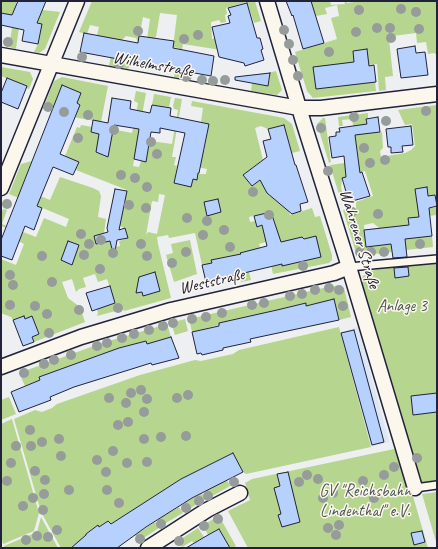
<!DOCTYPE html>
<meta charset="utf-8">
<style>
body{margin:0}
#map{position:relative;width:438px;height:549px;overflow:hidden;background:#edeff0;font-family:Caveat,sans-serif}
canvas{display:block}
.frame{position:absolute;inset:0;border:2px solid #22223b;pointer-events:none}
</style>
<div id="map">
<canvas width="438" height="549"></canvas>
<div class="frame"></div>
</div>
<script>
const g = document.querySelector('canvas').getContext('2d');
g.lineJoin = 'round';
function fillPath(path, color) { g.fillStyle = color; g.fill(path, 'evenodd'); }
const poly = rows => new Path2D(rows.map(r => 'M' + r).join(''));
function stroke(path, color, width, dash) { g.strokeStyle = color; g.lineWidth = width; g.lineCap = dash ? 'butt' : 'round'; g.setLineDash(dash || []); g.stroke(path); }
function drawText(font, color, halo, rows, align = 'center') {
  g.font = font + ' Caveat,sans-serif'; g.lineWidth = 3; g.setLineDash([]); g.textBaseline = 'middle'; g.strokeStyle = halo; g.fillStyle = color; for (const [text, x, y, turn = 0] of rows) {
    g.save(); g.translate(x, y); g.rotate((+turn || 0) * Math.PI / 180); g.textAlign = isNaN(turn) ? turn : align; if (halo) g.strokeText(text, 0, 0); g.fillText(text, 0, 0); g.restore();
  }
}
fillPath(poly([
 [358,327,389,442,371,447,340,332]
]), '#dce6f4');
fillPath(poly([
 [1,1,16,1,16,6,30,5,43,10,60,12,45,49,39,53,34,52,38,44,42,24,20,20,16,49,9,47,14,16,1,13],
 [92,1,255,1,261,21,254,23,247,2,226,8,227,14,225,15,226,22,221,23,219,20,211,22,212,39,224,36,221,50,183,44,178,72,192,75,191,80,174,77,179,48,173,47,177,15,160,13,156,37,155,37,153,47,146,46,150,19,143,17,138,43,136,38,126,36,122,40,119,58,134,61,128,69,109,66,113,44,97,35,99,27,90,25,87,34,79,32],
 [309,1,330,1,331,5,345,4,344,1,346,1,347,3,362,1,437,1,437,55,434,53,428,54,426,42,417,43,416,33,393,36,389,39,393,76,385,77,386,90,379,91,377,64,368,65,366,49,353,51,357,84,375,82,376,91,313,98,307,91,295,52,337,39,331,18,339,16,337,5,325,8,327,14,310,17],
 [1,67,30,72,33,79,29,89,26,88,26,86,1,76],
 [276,71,282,90,277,95,251,91,252,83,268,86,270,77,268,73],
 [62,77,108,86,101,122,73,117,44,106,54,81],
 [136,91,146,93,133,166,139,167,141,161,146,161,150,141,172,144,178,110,174,109,173,106,175,98,182,99,172,157,176,157,174,165,177,166,174,183,191,187,193,179,197,180,198,172,200,174,206,174,207,169,187,165,204,151,209,124,201,122,203,108,191,106,192,101,284,118,292,124,300,151,292,153,284,125,268,129,261,126,255,128,263,160,243,175,252,186,266,176,265,188,267,193,269,195,277,192,284,197,290,215,312,208,315,217,320,216,332,255,332,260,329,263,273,274,266,242,259,244,260,248,241,253,245,273,249,272,251,280,241,282,235,255,211,260,212,263,202,265,195,233,169,238,168,235,157,237,158,244,171,298,124,311,123,309,97,316,98,313,97,309,115,303,107,279,98,282,95,274,83,278,86,287,79,289,76,292,72,279,62,282,68,298,80,307,85,322,34,342,32,337,39,334,32,317,25,319,24,316,13,320,11,317,1,313,1,259,16,265,24,244,18,241,21,234,1,226,1,214,3,209,7,210,2,224,36,237,44,218,66,227,69,219,9,194,21,164,32,161,21,188,50,200,60,177,93,188,99,191,101,196,98,217,106,219,104,233,108,232,112,248,120,246,119,241,128,238,125,228,120,226,127,190,76,170,79,162,65,156,77,127,80,128,81,125,92,127,91,132,99,133,101,127,132,133,138,103,134,101],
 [159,194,165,195,157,234,148,232,146,235,152,201,158,202],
 [266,213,267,219,273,217,276,227,264,230,262,225,257,227,255,221,250,222,249,217],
 [154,94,171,97,169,107,152,105],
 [437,105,437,215,408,218,410,238,432,236,433,247,406,250,405,238,379,229,378,227,373,223,364,225,366,247,391,244,392,252,357,256,343,210,356,209,356,202,373,196,365,171,342,178,341,188,344,197,341,201,330,165,359,161,352,119,342,120,343,126,339,126,338,117,368,113,368,118,366,119,368,133,382,132,383,148,380,151,381,157,405,153,411,150,415,146,412,124,405,125,398,110],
 [427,188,428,196,435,195,437,207,430,208,415,189],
 [323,118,325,118,331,162,329,163,317,124],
 [190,240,197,274,174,282,166,255,173,253,171,244],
 [437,263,437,481,417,483,361,293,361,281,363,276,368,272,381,268],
 [332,286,340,286,344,288,351,317,339,320,334,300,306,306,306,303,277,310,221,323,219,323,219,325,192,332,189,319],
 [185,319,188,331,175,335,171,323],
 [167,324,171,337,147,344,146,341,119,348,39,377,40,380,25,386,19,373,102,343],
 [339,327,371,447,246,474,243,472,233,453,181,479,111,524,108,521,99,527,98,525,86,534,87,536,75,548,61,548,41,512,14,419,35,410,42,412,52,408,57,404,140,375,195,360,201,361,233,354,239,350],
 [9,397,16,414,1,420,1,400],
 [12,419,39,513,34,531,3,544,1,535,1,424],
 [399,448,428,548,248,548,228,511,250,500,245,483,252,479],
 [227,480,230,486,209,498,205,491],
 [437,492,437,545,422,494],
 [202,493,205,499,186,511,182,504],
 [179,507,183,513,161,526,157,520],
 [219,516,236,546,233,548,230,548,219,529,208,535,203,525],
 [41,517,58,548,4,548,4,546,37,532],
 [155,522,159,528,139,541,135,535],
 [198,528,204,537,194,543,192,541,182,547,178,541]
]), '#b6d58e');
const building = poly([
 [18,1,46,1,37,23,42,24,38,44,22,41,24,30,1,25,1,13,12,15,18,1],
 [286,1,311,1,324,43,303,49,293,15,292,16,286,1],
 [247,3,257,38,260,38,263,49,261,50,264,60,245,66,244,63,219,57,212,27,230,23,228,16,231,15,228,8,247,3],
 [84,33,138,43,139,36,174,41,173,48,214,56,211,76,80,52,84,33],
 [415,46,416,53,425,52,428,75,401,78,397,49,415,46],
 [367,49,369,66,374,65,376,82,316,89,313,67,354,62,353,51,367,49],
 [270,73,268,86,235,80,235,77,270,73],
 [7,78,27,86,18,109,1,102,1,93,7,78],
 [62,85,81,93,77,103,80,105,60,154,79,162,73,175,53,167,37,206,42,208,34,230,25,226,12,260,1,256,1,240,62,85],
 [112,98,131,101,130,109,150,113,152,105,171,108,170,116,209,124,199,173,198,173,197,180,193,179,191,187,174,183,185,133,160,128,160,133,151,132,146,162,134,159,139,129,114,125,108,157,96,152,99,134,91,132,93,120,108,123,112,98],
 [378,117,380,132,355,135,360,173,362,172,370,196,349,202,342,178,346,177,344,156,332,158,329,137,336,136,336,132,340,132,339,128,367,124,366,119,378,117],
 [284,125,295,165,296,165,308,202,300,204,301,211,292,214,267,193,260,180,252,186,243,175,267,157,263,141,271,139,268,129,284,125],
 [411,126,413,145,402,146,403,152,391,153,391,147,388,147,386,129,411,126],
 [427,187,428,196,435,195,437,206,429,208,432,236,405,239,407,257,393,258,391,244,366,247,364,230,409,225,408,218,419,217,415,189,427,187],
 [115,189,127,191,119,230,125,228,128,238,117,240,114,257,110,241,96,244,94,236,108,232,107,228,115,189],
 [218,199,221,212,207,216,204,202,218,199],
 [271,212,281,242,302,237,304,239,316,236,321,257,282,266,282,264,206,282,202,265,212,263,211,260,241,254,240,253,267,246,262,225,257,227,254,216,271,212],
 [68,241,79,245,72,265,61,260,68,241],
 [408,267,409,276,395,278,394,268,408,267],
 [155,272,160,291,143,296,142,292,136,293,139,277,155,272],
 [110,286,115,303,92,311,86,293,110,286],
 [334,299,339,320,250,339,251,342,223,348,223,350,202,355,201,353,197,354,192,332,219,326,219,323,277,310,306,303,306,306,334,299],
 [24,316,25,319,32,316,39,334,32,337,34,342,23,346,13,320,24,316],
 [354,330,384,442,372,445,341,333,354,330],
 [171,337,179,358,152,365,151,363,74,387,50,397,51,400,19,412,11,392,40,380,39,377,119,348,146,341,147,344,171,337],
 [437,393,437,412,413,415,411,396,437,393],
 [233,453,243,472,192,498,146,527,117,548,71,548,86,535,86,534,98,525,99,527,108,521,111,524,181,479,233,453],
 [288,472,300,522,282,527,278,515,281,514,274,488,280,486,277,474,288,472],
 [219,529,230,548,186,548,208,535,219,529],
 [422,531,425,542,414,545,411,533,422,531]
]);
fillPath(building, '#b6d1fe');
stroke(building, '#22223b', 1);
const lane = poly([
 [349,267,437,259],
 [415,488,437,485]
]);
const street = poly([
 [267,1,303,121,349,267,415,488],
 [1,55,299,108,321,108,437,94],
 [1,188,77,1],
 [1,367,81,337,171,310,334,273,349,267],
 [148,548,207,510,240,493]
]);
stroke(lane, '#22223b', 10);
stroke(street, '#22223b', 17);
stroke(lane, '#fbf7ec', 7);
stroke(street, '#fbf7ec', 14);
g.fillStyle = '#969c9a';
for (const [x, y] of [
 [401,9],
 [359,10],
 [416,12],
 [377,28],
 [390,28],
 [419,29],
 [284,30],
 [138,31],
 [356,32],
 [198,35],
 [391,38],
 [184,39],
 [8,42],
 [289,44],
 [329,52],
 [82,57],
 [293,60],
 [119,64],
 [298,76],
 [186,77],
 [202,80],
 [225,80],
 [213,81],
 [48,107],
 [426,111],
 [64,112],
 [88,115],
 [354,117],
 [386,121],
 [321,128],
 [114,130],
 [78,138],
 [151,142],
 [364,148],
 [157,154],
 [385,160],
 [370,163],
 [328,171],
 [121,175],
 [135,178],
 [147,187],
 [253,192],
 [7,204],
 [129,205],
 [146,208],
 [352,212],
 [378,214],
 [269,215],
 [187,218],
 [207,221],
 [224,230],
 [81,234],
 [203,235],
 [101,240],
 [89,244],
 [141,244],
 [420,244],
 [230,247],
 [186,252],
 [360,252],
 [371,252],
 [384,252],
 [113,253],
 [84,255],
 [42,256],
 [147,256],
 [172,263],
 [303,266],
 [100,269],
 [10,275],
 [52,282],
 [13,285],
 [329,288],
 [315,290],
 [339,290],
 [302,294],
 [290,296],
 [264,303],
 [10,305],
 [252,305],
 [35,306],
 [343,306],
 [118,308],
 [79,310],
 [222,313],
 [47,314],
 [206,317],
 [192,319],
 [173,323],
 [163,326],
 [149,330],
 [49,333],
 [134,334],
 [122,338],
 [107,343],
 [97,346],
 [71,355],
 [54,360],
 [44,364],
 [24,373],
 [141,390],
 [131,393],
 [188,395],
 [109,398],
 [177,398],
 [147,399],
 [126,403],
 [144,412],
 [128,422],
 [118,425],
 [30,430],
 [186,436],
 [161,437],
 [59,439],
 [144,439],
 [42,442],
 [16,446],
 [31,446],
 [113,451],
 [61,456],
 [417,458],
 [97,460],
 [147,462],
 [11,463],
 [127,463],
 [394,467],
 [35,471],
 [106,472],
 [307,475],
 [384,475],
 [318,479],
 [45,480],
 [7,481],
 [363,481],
 [234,482],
 [299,482],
 [69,490],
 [107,490],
 [333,493],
 [44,494],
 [208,496],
 [33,498],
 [323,498],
 [374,498],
 [199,501],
 [119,503],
 [23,506],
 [186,508],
 [43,510],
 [218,519],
 [161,524],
 [339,525],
 [204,526],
 [328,528],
 [57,530],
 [336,535],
 [37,536],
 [48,537],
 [140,539],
 [26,540],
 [179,541]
]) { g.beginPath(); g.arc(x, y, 5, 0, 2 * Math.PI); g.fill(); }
drawText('17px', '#22223b', '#fbf7ec', [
 ["Wilhelmstraße",153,65,10],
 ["Wahrener Straße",359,239,73],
 ["Weststraße",212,282,-13]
]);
drawText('17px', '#4e5854', '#fbf7ec', [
 ["Anlage 3",402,307],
 ["GV \"Reichsbahn",365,492],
 ["Lindenthal\" e.V.",365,512]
]);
</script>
